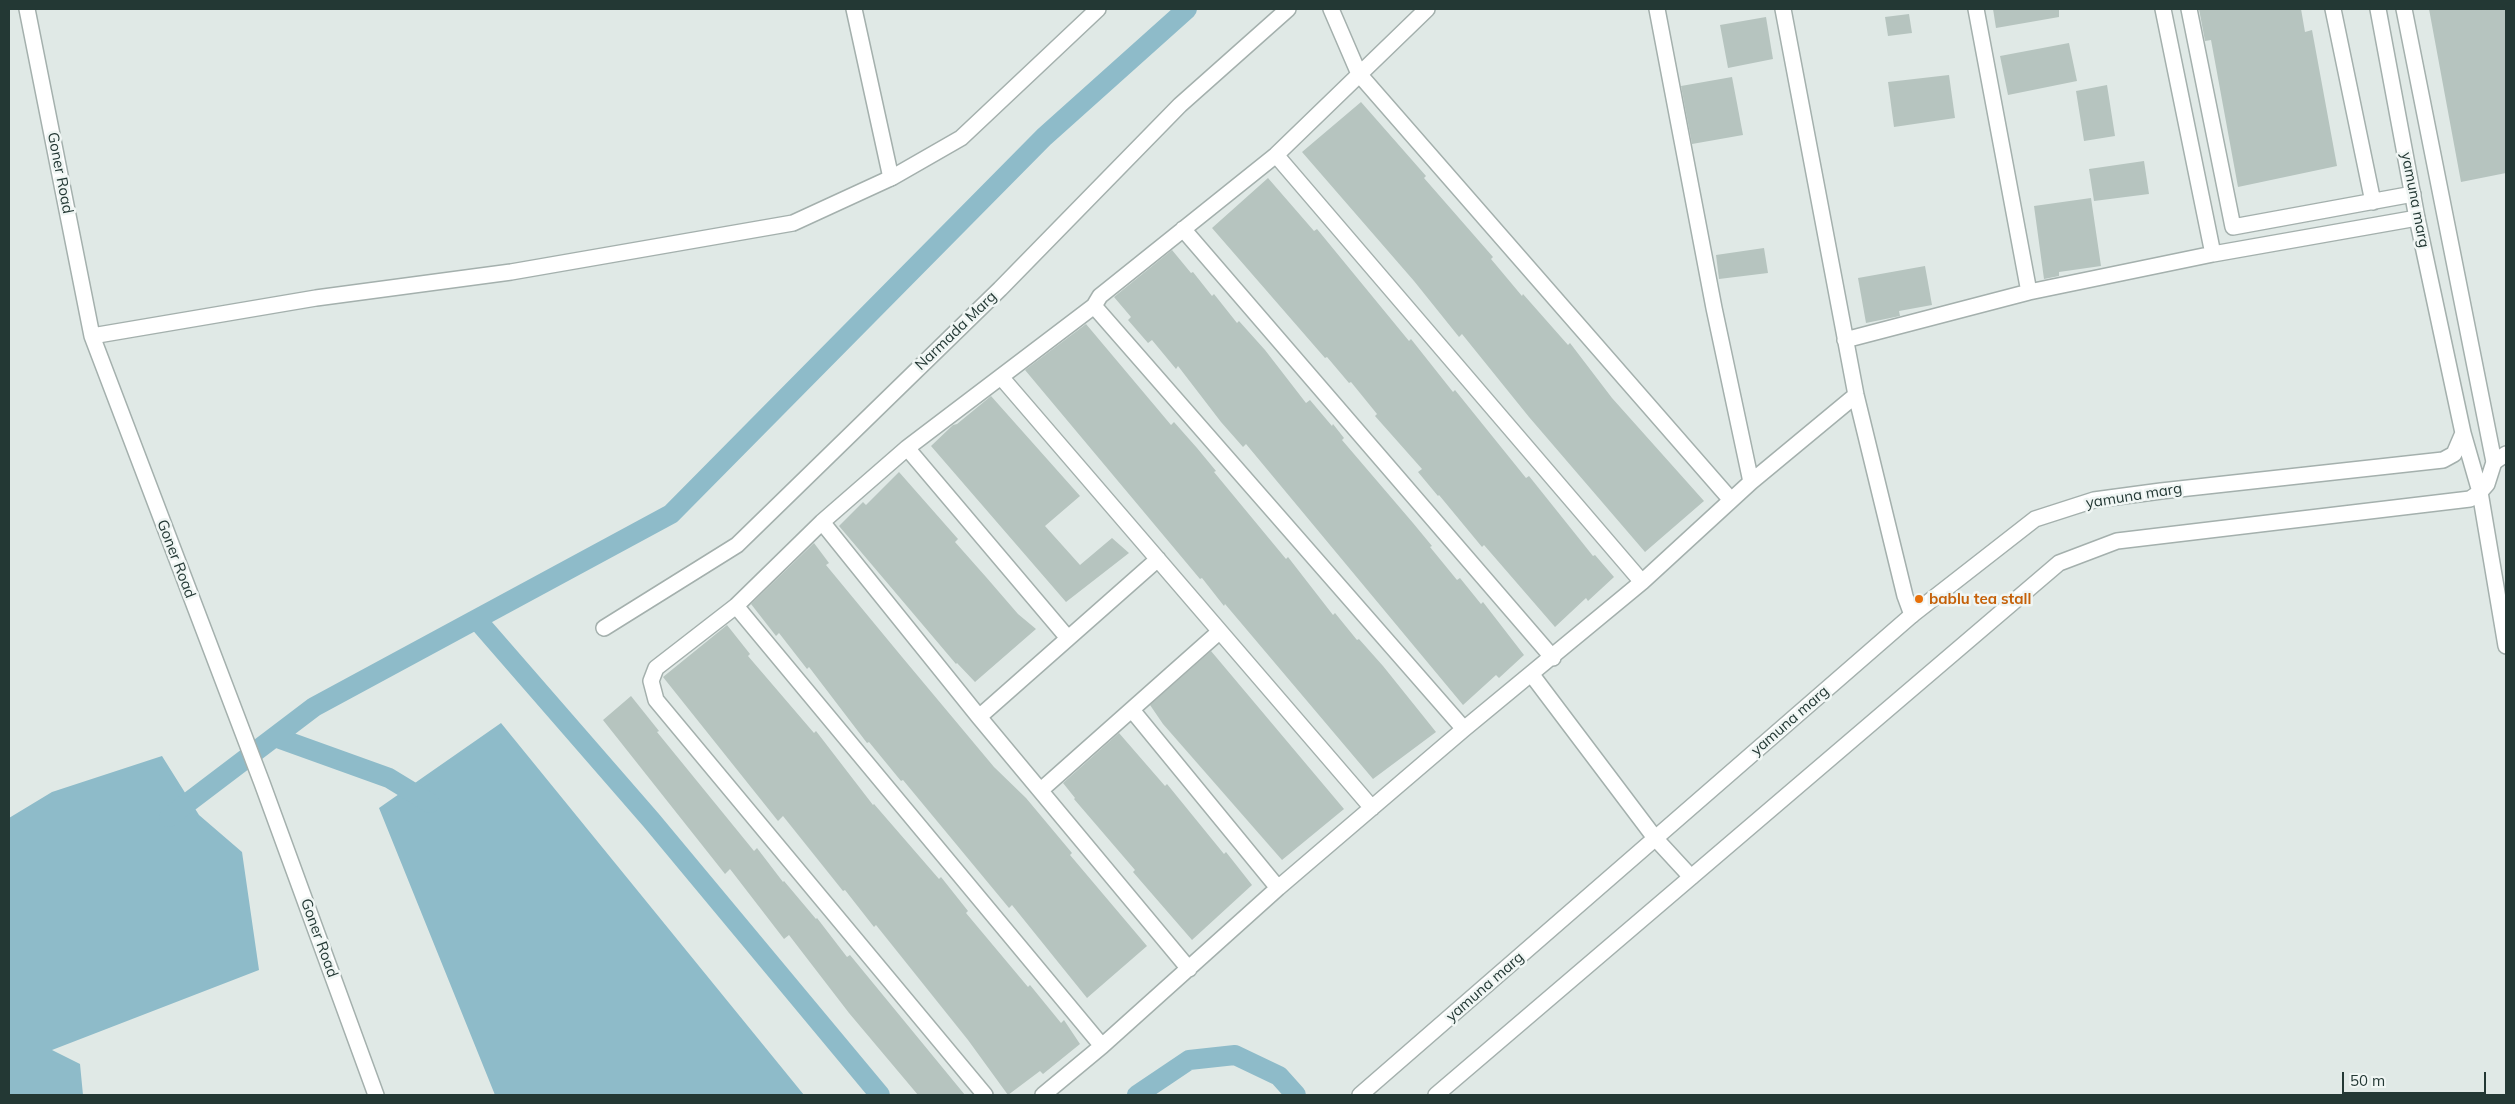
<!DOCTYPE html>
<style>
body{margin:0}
#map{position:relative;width:2515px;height:1104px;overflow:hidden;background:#e0e9e6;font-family:Mulish,sans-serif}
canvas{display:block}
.frame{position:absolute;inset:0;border:10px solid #233834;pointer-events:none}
.scale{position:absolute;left:2342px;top:1072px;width:144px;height:22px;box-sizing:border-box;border:2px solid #233834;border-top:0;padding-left:6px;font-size:15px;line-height:18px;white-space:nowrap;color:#233834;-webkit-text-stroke:4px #f0f6f4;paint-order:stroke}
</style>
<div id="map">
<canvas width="2515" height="1104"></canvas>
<div class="frame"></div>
<div class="scale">50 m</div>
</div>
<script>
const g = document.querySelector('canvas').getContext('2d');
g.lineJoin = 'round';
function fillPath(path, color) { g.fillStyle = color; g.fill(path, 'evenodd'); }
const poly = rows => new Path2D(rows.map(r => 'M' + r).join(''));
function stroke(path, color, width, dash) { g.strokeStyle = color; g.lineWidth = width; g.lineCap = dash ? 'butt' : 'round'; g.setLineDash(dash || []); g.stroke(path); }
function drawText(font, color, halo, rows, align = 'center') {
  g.font = font + ' Mulish,sans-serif'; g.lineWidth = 5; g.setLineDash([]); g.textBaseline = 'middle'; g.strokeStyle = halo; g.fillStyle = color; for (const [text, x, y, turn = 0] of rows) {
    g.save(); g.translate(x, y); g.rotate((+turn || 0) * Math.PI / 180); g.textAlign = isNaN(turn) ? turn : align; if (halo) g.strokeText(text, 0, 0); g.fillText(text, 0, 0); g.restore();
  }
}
fillPath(poly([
 [501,723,804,1095,495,1095,379,808],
 [162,756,199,815,242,852,259,970,52,1050,80,1064,83,1095,9,1095,9,818,52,792]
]), '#8ebbc9');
stroke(poly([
 [477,620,651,820,880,1095],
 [275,737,389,778,430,803],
 [169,817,314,707,671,514,1044,137,1187,9],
 [1137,1095,1189,1060,1235,1055,1279,1076,1296,1095]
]), '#8ebbc9', 20);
fillPath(poly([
 [1993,9,2059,9,2059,17,1996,28],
 [2199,9,2301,9,2305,32,2312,30,2337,166,2238,187,2211,40,2205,41],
 [2429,9,2506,9,2506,173,2461,182],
 [1909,14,1912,33,1888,36,1885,17],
 [1766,17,1773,59,1728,68,1720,25],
 [2069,43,2077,81,2008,95,2000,56],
 [1949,75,1955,118,1894,127,1888,82],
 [1732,77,1743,135,1692,144,1681,86],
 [2107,85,2115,136,2084,141,2076,91],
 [1361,102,1426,176,1424,178,1493,257,1491,259,1522,296,1523,294,1568,345,1570,343,1612,398,1704,501,1645,552,1529,417,1462,334,1459,337,1414,281,1302,152],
 [2144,161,2149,194,2094,201,2089,169],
 [1268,178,1314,231,1317,229,1409,341,1411,339,1453,392,1455,390,1526,478,1529,476,1593,556,1595,555,1614,577,1588,601,1586,598,1555,627,1484,545,1482,547,1439,495,1438,496,1418,472,1422,469,1375,416,1377,414,1351,382,1349,383,1327,357,1325,358,1212,228],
 [2091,198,2101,266,2059,272,2059,276,2044,279,2034,206],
 [1764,248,1768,273,1719,279,1716,255],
 [1172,250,1191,273,1193,272,1212,296,1214,294,1237,323,1239,321,1265,350,1306,403,1310,400,1332,426,1333,424,1344,438,1342,440,1413,523,1432,546,1430,547,1457,580,1460,578,1481,604,1483,602,1524,655,1499,678,1496,675,1463,705,1246,444,1243,447,1221,422,1178,366,1176,369,1152,340,1148,343,1128,320,1131,317,1114,297],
 [1925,266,1932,305,1899,311,1900,316,1866,323,1858,278],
 [1086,324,1171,425,1174,422,1197,448,1216,471,1214,472,1286,559,1288,557,1333,615,1335,613,1357,640,1359,639,1383,666,1436,732,1373,779,1225,604,1224,606,1202,578,1200,579,1025,370],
 [991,396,1080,496,1045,526,1080,565,1112,538,1129,553,1066,602,931,446,953,425,957,424],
 [899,472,958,539,955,542,986,577,1018,614,1036,629,975,682,957,663,956,664,839,526,863,502,866,505],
 [814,543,829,563,826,565,902,657,994,767,1026,798,1072,853,1070,855,1147,946,1087,998,1012,905,1009,908,903,780,901,781,869,742,867,743,809,667,807,669,779,633,776,636,751,604],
 [727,625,750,654,748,656,814,733,816,731,873,805,874,804,939,879,941,877,968,911,966,913,1028,987,1030,985,1061,1023,1064,1020,1080,1044,1043,1074,1040,1071,1008,1095,968,1040,876,925,874,927,845,890,843,891,783,816,778,821,663,677],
 [1211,651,1344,809,1282,860,1163,724,1150,705],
 [631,696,659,731,657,732,754,851,757,848,783,882,784,881,816,919,817,918,847,957,850,955,965,1095,918,1095,849,1013,789,935,784,939,730,869,725,874,603,720],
 [1119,733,1165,786,1167,784,1224,854,1226,852,1252,885,1192,940,1133,872,1135,870,1074,799,1075,798,1063,783]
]), '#b6c4bf');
const minor = poly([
 [854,9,891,178],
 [1331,9,1359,74,1731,500],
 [1657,9,1714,308,1751,482],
 [1783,9,1856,395,1905,596,1912,615],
 [1976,9,2029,292],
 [2163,9,2213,254],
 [2189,9,2233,227,2413,194],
 [2333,9,2373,202],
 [1276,155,1642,582],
 [1183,229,1553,658],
 [1094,306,1464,729],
 [1845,340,2029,292,2213,254,2417,218],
 [1001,377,1372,808],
 [907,448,1067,637],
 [2494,462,2506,454],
 [822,522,979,717,1189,969],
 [736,606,1102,1046],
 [604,628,737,545,1000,289,1180,105,1288,9],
 [1532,675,1655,838,1691,877],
 [1132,710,1278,888],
 [979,717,1158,559],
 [1041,790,1219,632],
 [985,1095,656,700,651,681,656,668,736,606,822,522,907,448,1094,306,1100,296,1276,155,1427,9],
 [1043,1095,1102,1046,1278,888,1464,729,1642,582,1751,482,1856,395]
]);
const tertiary = poly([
 [27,9,92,336,262,783,376,1095],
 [92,336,316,298,511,272,793,223,893,177,961,138,1098,9],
 [2463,433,2480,492,2506,646],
 [1360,1095,1912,615,2035,519,2094,500,2161,491,2443,460,2454,454,2463,433,2417,218,2378,9],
 [1436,1095,2059,563,2117,541,2470,499,2480,492,2487,484,2494,462,2404,9]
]);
stroke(minor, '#a4b0ad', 18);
stroke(tertiary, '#a4b0ad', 18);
stroke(minor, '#fff', 15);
stroke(tertiary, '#fff', 15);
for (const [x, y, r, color] of [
 [1919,599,5,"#e8710a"]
]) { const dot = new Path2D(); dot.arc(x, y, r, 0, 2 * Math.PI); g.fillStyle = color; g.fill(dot); stroke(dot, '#f0f6f4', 2); }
drawText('15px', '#233834', '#f0f6f4', [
 ["Goner Road",60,173,79],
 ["yamuna marg",2415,200,79],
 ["Narmada Marg",956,331,-44],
 ["yamuna marg",2134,496,-9],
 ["Goner Road",176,559,69],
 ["yamuna marg",1790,721,-41],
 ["Goner Road",319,938,70],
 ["yamuna marg",1485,987,-41]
]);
drawText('bold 15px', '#c56008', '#f0f6f4', [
 ["bablu tea stall",1929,599]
], 'left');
</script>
